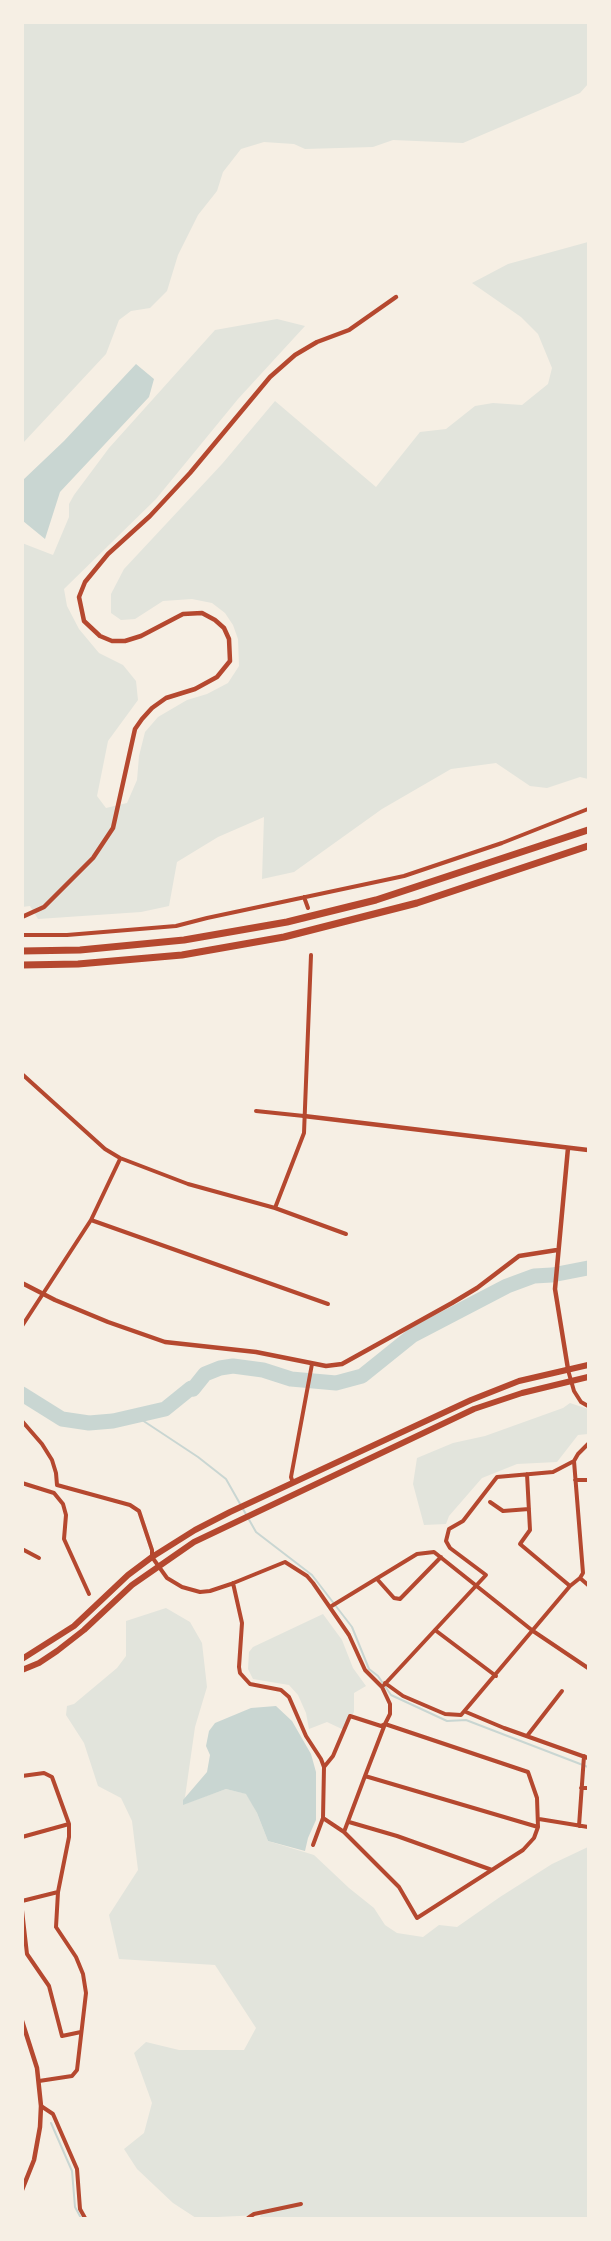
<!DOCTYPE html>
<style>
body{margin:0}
#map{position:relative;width:611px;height:2241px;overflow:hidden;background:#f6efe4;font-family:Overpass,sans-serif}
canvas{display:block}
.frame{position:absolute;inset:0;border:24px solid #f6efe4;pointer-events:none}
</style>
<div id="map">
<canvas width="611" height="2241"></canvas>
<div class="frame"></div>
</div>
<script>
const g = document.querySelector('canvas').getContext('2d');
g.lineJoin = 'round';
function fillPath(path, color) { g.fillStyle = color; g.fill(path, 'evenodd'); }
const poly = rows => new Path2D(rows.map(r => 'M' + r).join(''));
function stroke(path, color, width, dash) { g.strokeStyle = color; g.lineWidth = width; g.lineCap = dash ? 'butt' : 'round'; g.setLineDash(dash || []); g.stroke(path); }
fillPath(poly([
 [23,22,588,23,588,84,580,93,463,143,393,140,373,147,305,149,294,144,264,142,241,149,223,172,217,191,198,215,178,255,167,291,150,308,131,311,119,320,106,354,23,443],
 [588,242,588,779,580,777,547,788,530,786,496,763,451,769,382,809,294,872,262,879,264,817,218,837,177,862,169,906,141,912,38,919,30,906,22,907,22,543,53,555,69,517,69,504,74,495,109,448,215,330,277,319,305,326,238,399,156,499,64,589,67,606,79,629,99,653,123,665,136,681,138,700,108,741,97,796,106,808,127,803,137,780,139,756,145,732,158,717,187,700,207,694,228,683,239,666,238,639,233,625,225,613,212,603,192,599,163,601,135,619,121,620,111,613,111,594,124,569,222,464,275,401,376,487,420,432,446,429,475,406,493,403,522,405,548,384,552,368,538,334,521,317,472,283,508,264],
 [570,1403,588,1409,588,1434,578,1435,557,1462,517,1464,482,1478,449,1516,446,1524,424,1525,413,1484,417,1458,453,1443,485,1436,563,1408],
 [166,1608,190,1622,202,1643,207,1687,195,1727,184,1804,226,1789,247,1794,257,1813,268,1841,314,1855,349,1888,374,1908,385,1925,397,1933,423,1937,439,1925,457,1927,500,1897,552,1864,588,1847,588,2218,259,2218,261,2215,196,2218,173,2203,137,2169,124,2149,144,2133,152,2103,134,2053,146,2042,179,2050,244,2050,256,2028,215,1965,119,1959,109,1915,138,1870,132,1821,121,1798,98,1786,84,1743,66,1715,67,1706,74,1704,117,1668,126,1656,126,1621],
 [323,1614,342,1640,353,1668,366,1686,354,1693,354,1712,344,1730,327,1722,309,1729,306,1713,298,1695,289,1685,253,1679,248,1669,249,1652,253,1647]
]), '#e2e4dc');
fillPath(poly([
 [136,364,154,379,149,397,60,492,45,539,23,521,23,480,64,441],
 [276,1706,292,1721,311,1754,316,1772,316,1820,308,1838,305,1851,268,1841,257,1813,246,1794,226,1789,183,1805,183,1800,207,1772,210,1755,206,1746,209,1731,215,1723,251,1708]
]), '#c9d6d2');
stroke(poly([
 [136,1416,198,1457,226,1479,256,1532,312,1575,352,1627,369,1669,378,1676,391,1695,447,1721,466,1720,588,1767],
 [51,2123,72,2171,75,2207,81,2218]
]), '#c9d6d2', 2);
stroke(poly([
 [22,1394,62,1419,89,1423,113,1421,165,1409,191,1388,193,1389,205,1374,220,1368,233,1366,263,1370,291,1379,336,1383,362,1376,413,1335,507,1286,534,1276,552,1275,588,1268]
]), '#c9d6d2', 15);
stroke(poly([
 [304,897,308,908],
 [22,935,67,935,176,926,207,918,404,876,502,843,588,809],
 [22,1074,105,1149,120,1158,188,1184,275,1208,346,1234],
 [256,1111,304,1116],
 [275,1208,304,1133,311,955],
 [91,1220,328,1304],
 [22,1326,91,1220,120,1159],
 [568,1370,574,1391,581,1402,588,1406],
 [22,1421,42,1444,52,1460,56,1473,57,1485,130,1505,139,1511,152,1550,152,1557,167,1578,182,1587,200,1592,210,1591,231,1584,285,1562,307,1576,313,1583,349,1635,365,1670,382,1687,390,1704,390,1714,385,1724,365,1776,344,1832,399,1887,417,1918,523,1850,534,1838,538,1827,537,1798,528,1772,385,1724,381,1726,350,1716,333,1756,324,1767],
 [527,1474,530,1530,520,1544,570,1586],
 [575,1480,588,1480],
 [22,1483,54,1493,63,1504,66,1515,64,1539,89,1594],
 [293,1483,291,1477,312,1364],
 [490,1502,503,1511,529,1509],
 [22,1549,39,1558],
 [580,1578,588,1585],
 [377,1579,394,1598,400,1599,441,1557],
 [233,1583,242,1623,239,1667,240,1673,250,1684,281,1690,289,1697,306,1736,321,1759,324,1767,323,1818,344,1832],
 [330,1607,417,1554,434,1552,533,1631,588,1668],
 [435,1630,496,1676],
 [385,1683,403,1696,445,1714,461,1715,570,1586,580,1578,583,1573,574,1461,578,1454,588,1444],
 [384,1685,486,1575,450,1548,446,1541,449,1529,463,1521,497,1477,553,1472,574,1461],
 [466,1712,504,1728,588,1758],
 [527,1736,562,1691],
 [22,1776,44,1773,52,1777,69,1824,69,1837,58,1892,56,1927,76,1957,83,1974,86,1993,77,2070,72,2076,39,2081],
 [365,1776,538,1827],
 [581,1788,588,1788],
 [539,1819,588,1827],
 [349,1822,397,1836,492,1870],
 [579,1826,584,1756],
 [22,1837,69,1824],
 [313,1845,323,1818],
 [22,1901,58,1892],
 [22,1910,27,1954,49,1986,62,2036,81,2032],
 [41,2106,53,2114,77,2169,80,2209,85,2218],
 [248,2218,254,2214,301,2204]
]), '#b5482f', 4);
stroke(poly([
 [22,917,44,907,93,858,113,828,135,729,142,719,152,708,166,698,195,689,217,677,230,661,229,639,224,628,215,620,202,613,183,614,141,636,125,641,112,641,100,636,84,621,79,597,85,582,108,554,150,516,190,473,270,377,295,355,317,342,349,330,396,297],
 [304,1116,588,1150],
 [568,1148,555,1289,568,1369],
 [22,1283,55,1300,108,1322,165,1342,256,1352,326,1366,342,1364,452,1303,477,1288,519,1256,557,1250],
 [22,2021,37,2068,41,2106,40,2127,34,2160,22,2190]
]), '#b5482f', 4.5);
stroke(poly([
 [22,1659,74,1626,128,1575,152,1557,195,1530,230,1512,471,1400,519,1381,588,1365],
 [22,1670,39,1663,57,1651,84,1630,132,1585,194,1542,474,1409,522,1393,588,1377]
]), '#b5482f', 6);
stroke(poly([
 [22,951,80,950,184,940,287,922,376,900,588,830],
 [22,965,78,964,182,955,284,937,417,903,588,846]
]), '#b5482f', 7);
</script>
